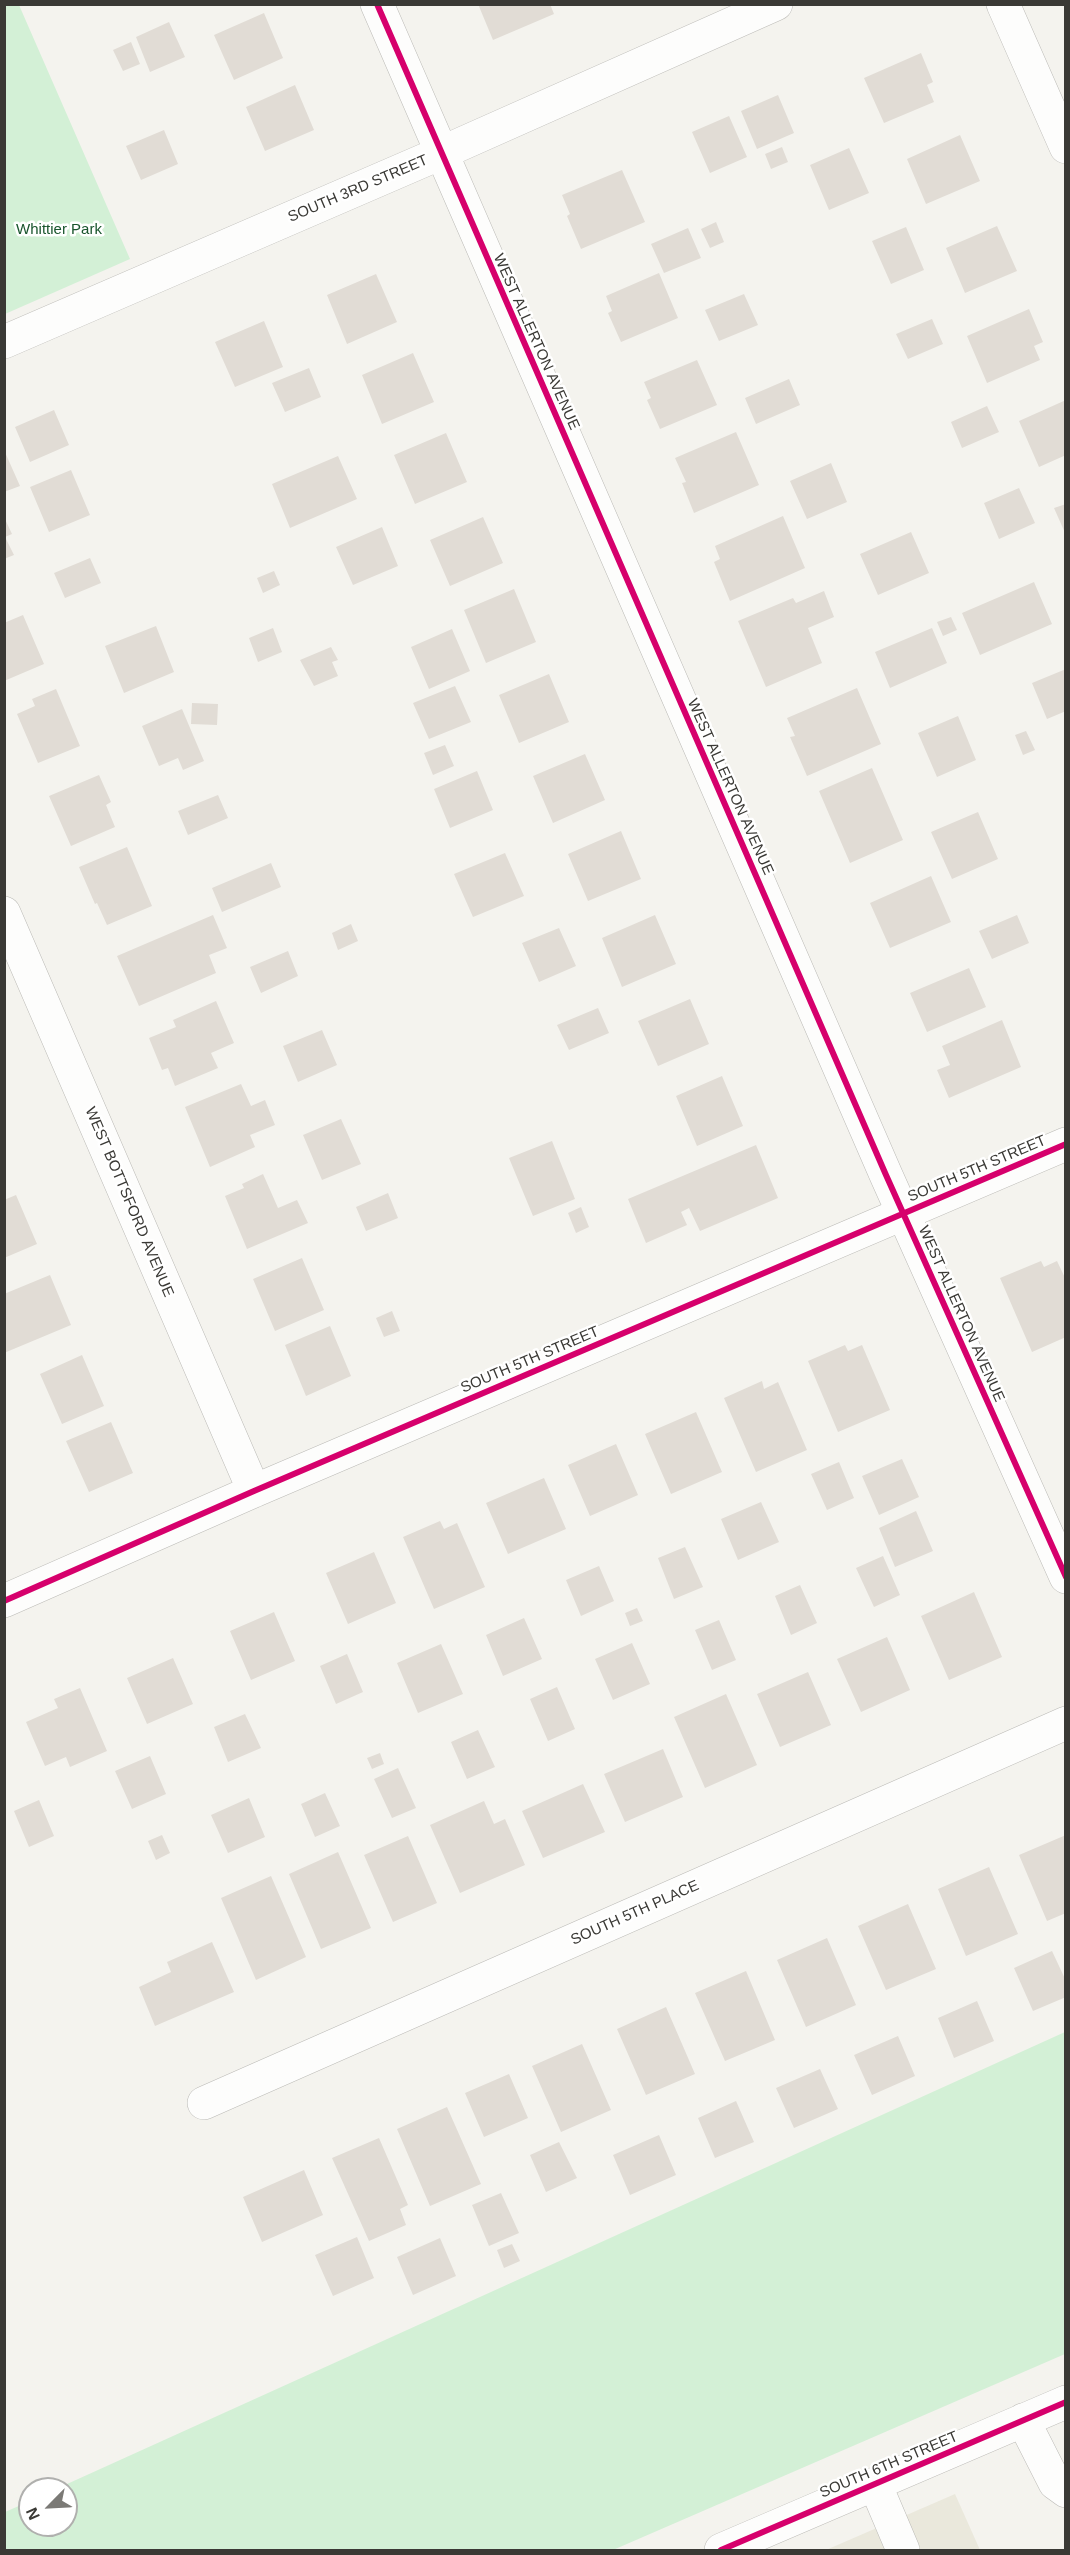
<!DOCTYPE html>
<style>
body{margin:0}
#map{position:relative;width:1070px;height:2555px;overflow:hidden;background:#f4f3ee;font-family:Arial,sans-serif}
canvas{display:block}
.frame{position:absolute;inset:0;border:6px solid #3a3935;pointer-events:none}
.north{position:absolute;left:18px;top:2477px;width:60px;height:60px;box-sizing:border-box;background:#fff;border:2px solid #b0b0ae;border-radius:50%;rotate:246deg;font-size:16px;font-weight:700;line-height:24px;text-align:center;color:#3a3935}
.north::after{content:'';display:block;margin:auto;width:21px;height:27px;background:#7b7a76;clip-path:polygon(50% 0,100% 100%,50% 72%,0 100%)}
</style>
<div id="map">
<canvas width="1070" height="2555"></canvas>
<div class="frame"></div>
<div class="north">N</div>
</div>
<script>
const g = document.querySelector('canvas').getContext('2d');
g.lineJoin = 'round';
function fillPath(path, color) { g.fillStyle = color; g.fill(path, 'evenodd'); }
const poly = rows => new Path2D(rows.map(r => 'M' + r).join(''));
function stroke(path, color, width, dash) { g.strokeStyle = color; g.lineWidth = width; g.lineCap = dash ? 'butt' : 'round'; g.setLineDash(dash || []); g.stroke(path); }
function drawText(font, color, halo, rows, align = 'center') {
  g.font = font + ' Arial,sans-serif'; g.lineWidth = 5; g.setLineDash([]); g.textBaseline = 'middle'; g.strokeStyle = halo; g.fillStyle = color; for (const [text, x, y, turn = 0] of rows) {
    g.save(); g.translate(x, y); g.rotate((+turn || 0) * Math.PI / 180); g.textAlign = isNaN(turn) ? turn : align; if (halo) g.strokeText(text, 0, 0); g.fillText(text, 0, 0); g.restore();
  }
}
fillPath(poly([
 [955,2494,980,2550,826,2550]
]), '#eae8dc');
fillPath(poly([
 [19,5,130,259,5,314,4,5],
 [1065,2032,1065,2354,613,2550,5,2550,5,2512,30,2501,30,2525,66,2525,66,2489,56,2489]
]), '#d3f0d6');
fillPath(poly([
 [478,4,550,4,554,14,493,40],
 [264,13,283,58,234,80,214,35],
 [169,22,185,57,150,72,136,37],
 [131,42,140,64,123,71,113,50],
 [921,53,933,82,927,85,934,102,884,123,864,78],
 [295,85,314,130,265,151,246,107],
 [778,95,794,133,757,149,741,111],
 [729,116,747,157,710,173,692,132],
 [164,130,178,164,141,180,126,146],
 [960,135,980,181,926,204,907,159],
 [782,147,788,162,771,169,765,154],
 [849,148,869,193,829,210,810,165],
 [622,170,645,222,581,249,567,216,570,214,562,195],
 [716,222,724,242,710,248,701,229],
 [997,226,1017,271,965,293,946,248],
 [906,227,924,270,891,284,872,241],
 [688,228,701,258,664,273,651,244],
 [659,273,678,318,621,342,608,313,612,311,606,296],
 [376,274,397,322,347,344,327,295],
 [744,294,758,325,719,341,705,310],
 [1029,309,1043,342,1034,346,1040,360,987,383,967,336],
 [932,319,943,344,908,359,896,334],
 [264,321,283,367,235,387,215,342],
 [413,353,434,402,382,424,362,375],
 [697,360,717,405,660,429,647,400,651,398,644,382],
 [309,368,321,397,285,412,272,383],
 [789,379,800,405,756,424,745,398],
 [1066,400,1066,455,1039,467,1019,421],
 [987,406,999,432,962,448,951,422],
 [54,410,69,445,30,462,15,427],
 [736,432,759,485,694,513,682,483,686,482,675,458],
 [446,433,467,482,415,504,394,455],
 [4,450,20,486,4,492],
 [338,456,357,499,290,528,272,484],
 [831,463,847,502,807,519,790,481],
 [71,470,90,515,49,532,30,487],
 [1019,488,1035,523,999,539,984,503],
 [1066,504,1066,535,1054,508],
 [783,516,805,568,730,601,714,562,720,559,715,546],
 [4,517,12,534,5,537,14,555,4,559],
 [483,517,503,563,450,586,430,540],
 [382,527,398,566,353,585,336,547],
 [911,532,929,573,878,595,860,554],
 [90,558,101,583,65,598,54,573],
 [274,571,280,585,263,593,257,578],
 [1034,582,1052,624,980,655,962,613],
 [514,589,536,642,486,663,464,610],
 [824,591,834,617,808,628,822,663,766,687,738,621,793,598,796,603],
 [23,615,44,664,4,681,4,623],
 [951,617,957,630,943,636,937,622],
 [156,626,174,672,124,693,105,646],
 [273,628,282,652,258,662,249,638],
 [932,628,947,663,890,688,875,652],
 [452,629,470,671,429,689,411,647],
 [331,647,338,660,332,662,338,676,314,686,300,660],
 [1066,669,1066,711,1047,719,1032,683],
 [549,674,569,722,519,743,499,695],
 [455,686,471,722,429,739,413,703],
 [857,688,881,744,807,776,790,737,795,736,787,718],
 [56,689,80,746,38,763,17,714,35,706,32,699],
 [192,703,218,704,217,725,191,724],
 [182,709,204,761,183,770,178,758,159,766,142,726],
 [958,716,976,760,937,777,918,733],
 [1026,731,1035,750,1023,755,1015,735],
 [445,745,454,766,433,775,424,753],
 [585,754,605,800,553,823,533,776],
 [872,768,903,840,850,863,819,791],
 [477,771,493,810,450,828,434,789],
 [99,775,111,802,106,805,115,827,71,846,49,796],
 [218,795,228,818,188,835,178,811],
 [978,812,998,859,952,879,931,832],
 [621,831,641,879,588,901,568,854],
 [127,847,152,906,107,925,97,903,95,904,79,867],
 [505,853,524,896,473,917,454,874],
 [271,863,281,887,222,912,212,888],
 [931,876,951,922,890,948,870,903],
 [213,915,227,948,209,955,216,973,139,1006,117,956],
 [655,915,676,964,622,987,602,938],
 [1017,915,1029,943,992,959,979,931],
 [351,924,358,941,338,950,332,933],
 [559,928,576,966,539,982,522,943],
 [288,951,298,976,261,993,250,967],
 [969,968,986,1007,927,1032,910,993],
 [690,999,709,1044,658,1066,638,1021],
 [216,1001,234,1043,211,1053,218,1068,175,1086,168,1068,162,1070,149,1038,176,1027,173,1020],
 [598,1008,609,1033,569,1050,557,1025],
 [1002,1020,1021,1067,949,1098,937,1070,950,1065,942,1046],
 [322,1030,337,1065,298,1082,283,1046],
 [722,1076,743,1126,697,1146,676,1096],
 [241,1084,251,1106,265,1100,275,1125,250,1135,255,1147,210,1167,185,1107],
 [341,1119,361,1164,322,1180,303,1135],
 [552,1141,575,1199,533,1216,509,1158],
 [756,1145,778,1198,700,1231,689,1208,681,1212,687,1225,646,1243,628,1199],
 [263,1174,278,1208,297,1200,308,1223,247,1249,225,1196,244,1188,242,1184],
 [388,1193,398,1218,366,1231,356,1207],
 [16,1195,37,1244,4,1258,4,1200],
 [581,1207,589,1227,576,1233,568,1213],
 [302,1258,324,1310,275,1331,253,1279],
 [1041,1261,1044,1267,1057,1261,1066,1280,1066,1337,1032,1352,1000,1278],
 [50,1275,71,1325,4,1353,4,1294],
 [392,1311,400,1331,384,1337,376,1318],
 [330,1326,351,1376,306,1396,285,1345],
 [845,1345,848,1351,862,1345,890,1410,838,1432,808,1361],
 [82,1355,104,1406,62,1424,40,1374],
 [762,1381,764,1389,778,1382,807,1450,756,1472,724,1398],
 [696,1412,722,1472,671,1494,645,1434],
 [111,1422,133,1473,89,1492,66,1441],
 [616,1444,638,1495,590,1516,568,1465],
 [902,1459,919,1497,879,1515,862,1476],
 [839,1462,854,1498,827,1510,811,1474],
 [544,1478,566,1529,508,1554,486,1503],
 [761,1502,779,1542,738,1560,721,1519],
 [916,1511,933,1551,895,1567,879,1528],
 [440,1521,444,1529,457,1523,485,1587,434,1609,403,1537],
 [685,1547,703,1587,674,1599,658,1558],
 [374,1552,396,1603,348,1624,326,1573],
 [883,1556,900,1595,874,1607,856,1568],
 [599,1566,614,1601,581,1616,566,1580],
 [800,1585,817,1623,791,1635,775,1596],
 [974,1592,1002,1657,949,1680,921,1616],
 [637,1608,643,1621,630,1626,625,1613],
 [274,1612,295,1661,251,1680,230,1631],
 [524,1618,542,1659,503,1676,486,1635],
 [719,1620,736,1660,712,1670,695,1630],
 [887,1637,910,1690,861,1712,837,1659],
 [632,1643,650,1684,613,1700,595,1659],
 [441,1644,463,1694,418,1713,397,1663],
 [347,1654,363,1692,336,1704,320,1666],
 [173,1658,193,1704,147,1724,127,1678],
 [808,1672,831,1725,780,1747,757,1694],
 [557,1687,575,1729,548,1741,530,1699],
 [80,1688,107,1751,70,1767,66,1757,45,1766,26,1722,58,1708,54,1699],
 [726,1694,757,1765,705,1788,674,1717],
 [245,1714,261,1748,228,1762,214,1727],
 [478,1730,495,1767,467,1779,451,1742],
 [663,1749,683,1797,625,1822,604,1774],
 [380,1753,384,1764,372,1769,367,1758],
 [150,1756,166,1794,132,1809,115,1771],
 [398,1768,416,1808,392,1818,374,1779],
 [583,1784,605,1832,543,1858,522,1811],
 [325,1793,340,1826,315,1837,301,1804],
 [249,1798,265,1837,228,1853,211,1815],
 [39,1800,54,1836,29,1847,14,1811],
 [484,1801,494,1824,505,1819,525,1865,460,1893,430,1825],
 [162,1835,170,1853,156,1860,148,1841],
 [1066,1835,1066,1913,1047,1921,1019,1855],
 [408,1836,437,1903,393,1922,364,1855],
 [338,1852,371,1928,321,1949,289,1874],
 [989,1867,1018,1934,966,1956,938,1889],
 [271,1876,306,1957,256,1980,221,1898],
 [908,1904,936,1969,886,1990,858,1926],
 [827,1938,856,2005,806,2027,777,1960],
 [212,1942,234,1992,155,2026,139,1987,171,1972,167,1962],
 [1052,1951,1066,1981,1066,1997,1033,2011,1014,1968],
 [746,1971,775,2040,725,2061,695,1993],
 [977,2001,994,2041,954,2058,938,2018],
 [666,2007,695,2074,646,2095,617,2029],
 [898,2036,915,2076,872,2095,854,2055],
 [582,2044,611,2110,561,2132,532,2066],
 [820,2069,838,2109,794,2128,776,2088],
 [509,2074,528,2118,484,2137,465,2093],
 [736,2101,754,2142,715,2158,698,2118],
 [447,2107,481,2184,430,2206,397,2129],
 [659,2135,676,2175,630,2195,613,2155],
 [379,2138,408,2205,400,2209,406,2225,369,2241,332,2158],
 [559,2142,577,2178,546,2192,530,2155],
 [304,2170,323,2215,262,2242,243,2197],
 [501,2193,519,2233,489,2246,472,2205],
 [357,2237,374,2278,333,2296,315,2255],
 [440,2238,456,2276,413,2295,397,2257],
 [512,2244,520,2261,504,2268,497,2250]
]), '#e1dcd5');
const minor = poly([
 [377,4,886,1175,1066,1577],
 [1003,4,1066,147],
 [4,342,441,153,776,4],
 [4,913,254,1491],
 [4,1601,254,1491,1066,1144],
 [204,2103,1066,1723],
 [1023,2420,1055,2483,1066,2491],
 [875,2484,903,2550],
 [721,2550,1066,2402]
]);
stroke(minor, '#bbbab6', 34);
stroke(minor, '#fdfdfc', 33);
stroke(poly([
 [377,4,886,1175,1066,1577],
 [4,1601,254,1491,1066,1144],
 [721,2550,1066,2402]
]), '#d6006c', 6);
drawText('15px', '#3a3935', '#fff', [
 ["SOUTH 3RD STREET",358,189,-23],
 ["WEST ALLERTON AVENUE",536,342,66],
 ["WEST ALLERTON AVENUE",730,787,66],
 ["SOUTH 5TH STREET",977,1169,-23],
 ["WEST BOTTSFORD AVENUE",129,1202,67],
 ["WEST ALLERTON AVENUE",961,1314,66],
 ["SOUTH 5TH STREET",530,1360,-23],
 ["SOUTH 5TH PLACE",635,1913,-24],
 ["SOUTH 6TH STREET",889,2465,-23]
]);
drawText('15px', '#18542c', '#fff', [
 ["Whittier Park",59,230]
]);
</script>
